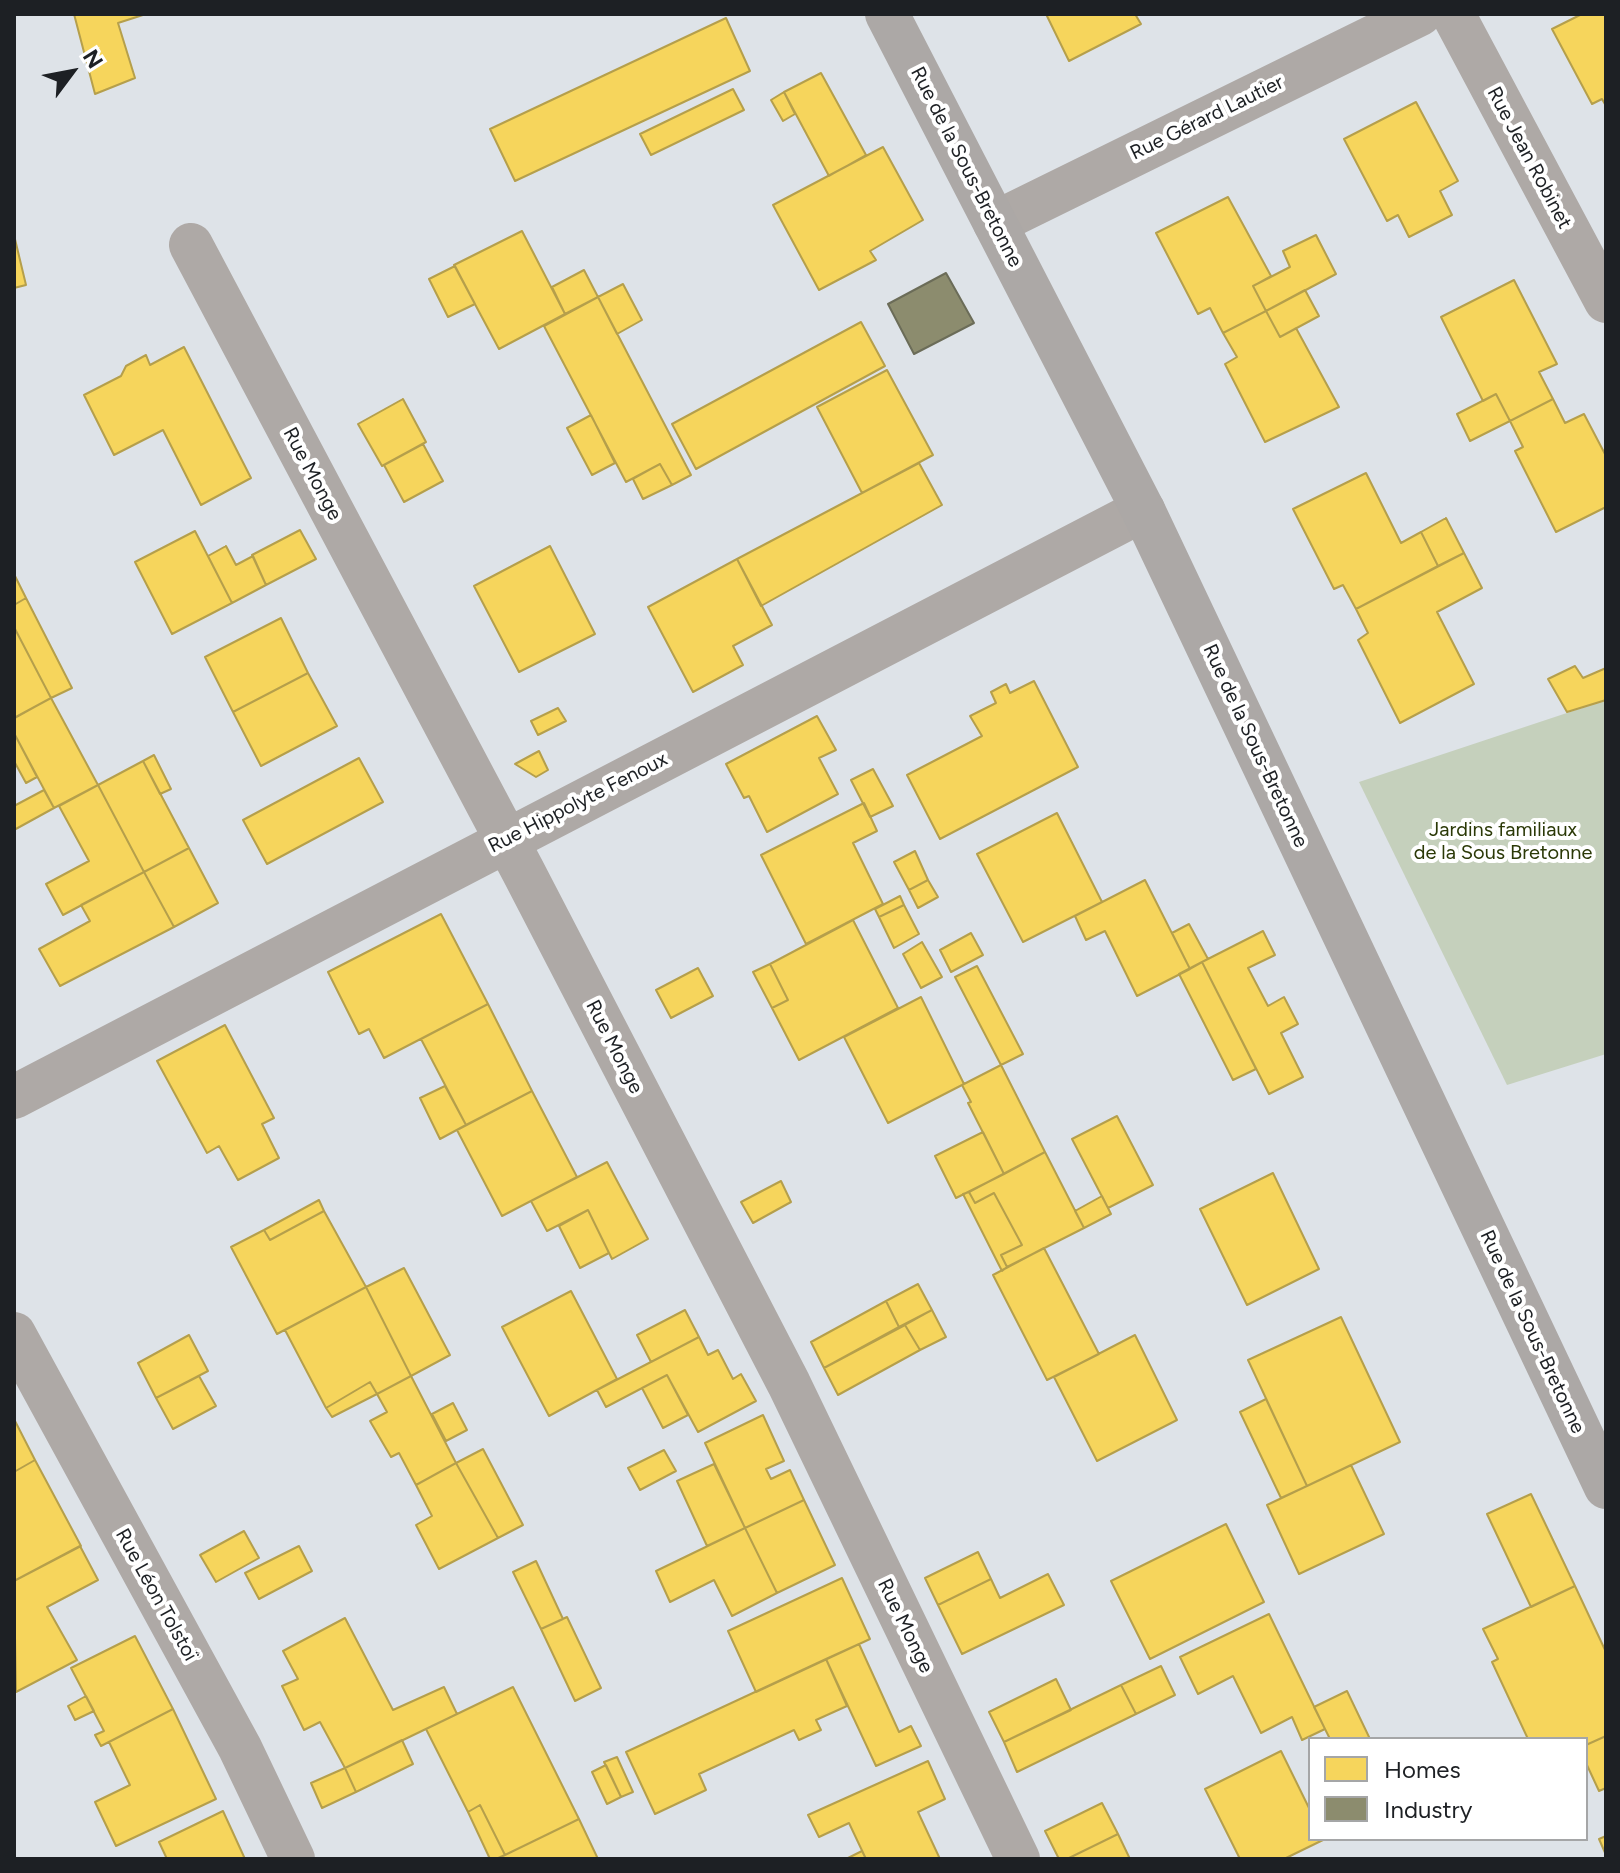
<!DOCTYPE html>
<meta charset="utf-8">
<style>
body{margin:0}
#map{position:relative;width:1620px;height:1873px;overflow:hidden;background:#dee3e8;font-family:Figtree,sans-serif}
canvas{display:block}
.frame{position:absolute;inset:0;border:16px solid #1d2024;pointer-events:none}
.legend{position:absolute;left:1308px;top:1737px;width:280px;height:104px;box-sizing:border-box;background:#fff;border:2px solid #a5a6a7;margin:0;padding:10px 14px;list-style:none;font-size:24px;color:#1d2024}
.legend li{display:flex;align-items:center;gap:16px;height:40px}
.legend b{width:40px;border:2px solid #a5a6a7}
.north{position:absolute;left:32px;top:32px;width:80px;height:80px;-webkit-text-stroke:6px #fff;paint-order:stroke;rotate:58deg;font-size:22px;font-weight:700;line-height:32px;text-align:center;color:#1d2024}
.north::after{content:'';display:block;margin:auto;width:28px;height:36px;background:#1d2024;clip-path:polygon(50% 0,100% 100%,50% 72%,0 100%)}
</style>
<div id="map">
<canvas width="1620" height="1873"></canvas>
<div class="frame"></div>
<ul class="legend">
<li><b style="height:22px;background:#f6d55c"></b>Homes</li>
<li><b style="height:22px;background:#8c8c6e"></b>Industry</li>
</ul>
<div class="north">N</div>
</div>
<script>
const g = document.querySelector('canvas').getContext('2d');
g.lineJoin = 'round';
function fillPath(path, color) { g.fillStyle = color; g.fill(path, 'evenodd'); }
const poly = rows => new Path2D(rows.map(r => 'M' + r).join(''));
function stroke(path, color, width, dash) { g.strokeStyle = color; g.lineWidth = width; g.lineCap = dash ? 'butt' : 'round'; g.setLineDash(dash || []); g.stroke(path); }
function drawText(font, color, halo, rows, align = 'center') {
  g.font = font + ' Figtree,sans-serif'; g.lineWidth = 8; g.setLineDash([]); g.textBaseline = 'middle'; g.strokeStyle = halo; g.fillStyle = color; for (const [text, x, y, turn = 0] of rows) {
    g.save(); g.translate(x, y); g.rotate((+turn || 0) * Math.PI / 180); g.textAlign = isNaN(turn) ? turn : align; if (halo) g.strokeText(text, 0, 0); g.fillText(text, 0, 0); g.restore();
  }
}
fillPath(poly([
 [1606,700,1606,1054,1507,1085,1359,782]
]), '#c5d0bc');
const homes = poly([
 [74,14,146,14,118,23,135,78,95,94,74,14],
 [1046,14,1135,14,1141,24,1069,61,1046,14],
 [1582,14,1606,14,1606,106,1602,99,1592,104,1552,29,1582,14],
 [726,18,750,71,515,181,490,129,726,18],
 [821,73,866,155,829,176,784,92,821,73],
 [733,89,744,110,651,155,640,134,733,89],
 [784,92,795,114,783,121,771,100,784,92],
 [1416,102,1458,181,1440,191,1452,215,1409,237,1398,215,1387,221,1344,139,1416,102],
 [883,147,923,220,870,251,876,260,819,290,773,205,883,147],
 [1228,197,1271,276,1253,286,1266,311,1223,333,1210,308,1198,314,1156,233,1228,197],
 [522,231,565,314,499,349,454,265,522,231],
 [14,235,26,285,14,288,14,235],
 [1316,235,1336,274,1266,311,1253,286,1290,267,1283,251,1316,235],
 [455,266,475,304,448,317,429,279,455,266],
 [584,270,598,297,565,314,552,287,584,270],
 [1514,280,1557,364,1539,372,1553,399,1510,421,1496,394,1483,401,1441,317,1514,280],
 [623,284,642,320,617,334,598,297,623,284],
 [1305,290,1319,316,1280,337,1266,311,1305,290],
 [598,297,691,475,672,485,660,464,626,482,544,326,598,297],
 [1266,311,1280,337,1296,328,1339,407,1265,442,1225,364,1237,357,1223,333,1266,311],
 [861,322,885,366,696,469,672,424,861,322],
 [184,347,251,478,201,505,163,430,114,455,84,395,121,376,126,366,146,355,150,365,184,347],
 [887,370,933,455,862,493,817,407,887,370],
 [1496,394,1510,421,1470,441,1457,414,1496,394],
 [403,399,426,442,382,466,358,424,403,399],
 [1553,399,1565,423,1584,414,1606,456,1606,507,1556,532,1515,451,1523,447,1510,421,1553,399],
 [591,415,615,463,592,475,567,428,591,415],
 [423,444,443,481,404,502,384,465,423,444],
 [919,463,942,505,761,606,737,559,919,463],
 [660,464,672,485,643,499,633,479,660,464],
 [1366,473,1401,543,1421,532,1438,566,1356,609,1343,585,1334,589,1293,509,1366,473],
 [1446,518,1464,553,1438,566,1421,532,1446,518],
 [300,530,316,559,266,585,252,555,300,530],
 [195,531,232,603,172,634,135,562,195,531],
 [226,546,236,565,253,556,266,585,232,603,208,556,226,546],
 [550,546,595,634,519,672,474,586,550,546],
 [1464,553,1482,588,1437,612,1474,684,1400,723,1358,640,1368,633,1356,609,1464,553],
 [737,559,772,625,733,646,743,665,693,692,648,607,737,559],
 [14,574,26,598,14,605,14,574],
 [26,598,72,688,51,698,14,627,14,605,26,598],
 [281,618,308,673,233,712,205,657,281,618],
 [14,627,51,698,15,718,14,717,14,627],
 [1575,666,1583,678,1606,668,1606,700,1567,712,1548,679,1575,666],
 [308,673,337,726,261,766,233,712,308,673],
 [1034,681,1078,767,940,839,907,775,982,736,970,716,996,703,991,692,1006,684,1010,693,1034,681],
 [51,698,98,785,54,808,14,733,14,718,51,698],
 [558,708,566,721,538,735,531,721,558,708],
 [817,716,836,750,819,758,838,794,767,832,749,796,744,798,726,764,817,716],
 [14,733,37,777,26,783,14,761,14,733],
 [539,751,548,770,536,777,515,764,539,751],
 [154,755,171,789,160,794,143,761,154,755],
 [359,758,383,802,267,864,243,820,359,758],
 [143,761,189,848,144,872,98,785,143,761],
 [873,769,893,806,870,817,851,780,873,769],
 [98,785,144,872,63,915,46,884,89,861,59,806,98,785],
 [44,790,54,808,14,830,14,806,44,790],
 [864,803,877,831,853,843,883,904,806,944,761,855,864,803],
 [1057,813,1102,902,1023,942,977,854,1057,813],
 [189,848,218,903,174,927,144,872,189,848],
 [915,851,928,880,909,890,894,862,915,851],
 [144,872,174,927,60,986,39,949,90,921,81,905,144,872],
 [928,880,938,897,918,908,909,890,928,880],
 [1145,880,1190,969,1137,996,1105,931,1086,940,1075,916,1145,880],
 [900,896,904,905,879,917,875,909,900,896],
 [904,905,919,934,894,948,879,917,904,905],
 [441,914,488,1004,384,1058,369,1029,359,1034,328,972,441,914],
 [853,920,898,1008,799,1060,772,1008,788,1000,770,964,853,920],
 [1189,924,1208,959,1190,969,1172,933,1189,924],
 [1263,931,1275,955,1248,968,1268,1006,1284,997,1298,1024,1281,1033,1303,1077,1269,1094,1202,962,1263,931],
 [971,933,983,955,951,972,940,950,971,933],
 [922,942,942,977,921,988,903,954,922,942],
 [1202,962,1256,1069,1233,1080,1179,974,1202,962],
 [770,964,788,1000,772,1008,753,972,770,964],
 [977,966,1023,1054,1001,1065,955,977,977,966],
 [698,968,713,996,671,1018,656,990,698,968],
 [921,997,964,1084,888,1123,844,1037,921,997],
 [488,1004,532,1091,466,1125,421,1039,488,1004],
 [225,1025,274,1118,262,1124,279,1158,238,1180,219,1146,207,1153,157,1061,225,1025],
 [1001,1065,1045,1152,1004,1174,968,1103,971,1102,962,1085,1001,1065],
 [445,1086,466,1125,440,1139,420,1098,445,1086],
 [532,1091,577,1177,502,1216,457,1130,532,1091],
 [1117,1116,1153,1185,1108,1208,1072,1139,1117,1116],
 [983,1132,1004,1174,956,1198,935,1156,983,1132],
 [1045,1152,1084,1228,1007,1267,1001,1255,1022,1245,994,1193,975,1203,969,1192,1045,1152],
 [607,1162,648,1239,612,1259,588,1210,547,1231,531,1201,607,1162],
 [1273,1173,1319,1269,1247,1305,1200,1209,1273,1173],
 [781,1181,791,1202,753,1223,741,1202,781,1181],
 [969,1192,975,1203,994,1193,1022,1245,1001,1255,1007,1267,1002,1271,963,1194,969,1192],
 [1102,1196,1111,1214,1084,1228,1075,1211,1102,1196],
 [319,1200,324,1211,270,1240,264,1230,319,1200],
 [588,1210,609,1253,580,1268,559,1226,588,1210],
 [324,1211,366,1287,277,1334,231,1247,264,1230,270,1240,324,1211],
 [1044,1248,1099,1354,1047,1380,993,1275,1044,1248],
 [404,1268,450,1355,411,1376,366,1287,404,1268],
 [918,1284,932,1310,899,1327,886,1301,918,1284],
 [366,1287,411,1376,377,1394,370,1382,326,1408,285,1330,366,1287],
 [571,1291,617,1379,549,1416,502,1327,571,1291],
 [886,1301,899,1327,824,1368,811,1342,886,1301],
 [685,1310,699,1337,651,1362,637,1335,685,1310],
 [932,1310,946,1337,920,1350,905,1325,932,1310],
 [1341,1317,1400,1442,1307,1486,1248,1360,1341,1317],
 [905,1325,920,1350,838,1395,824,1368,905,1325],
 [189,1335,208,1371,156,1398,138,1363,189,1335],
 [1135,1335,1177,1420,1097,1461,1054,1377,1135,1335],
 [699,1337,708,1355,718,1350,733,1379,741,1374,756,1401,698,1432,667,1375,606,1407,597,1390,699,1337],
 [667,1375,688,1415,663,1428,642,1388,667,1375],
 [199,1376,216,1406,173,1429,156,1398,199,1376],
 [411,1376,456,1463,416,1485,399,1453,391,1457,370,1421,387,1412,377,1394,411,1376],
 [370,1382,377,1394,332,1417,326,1408,370,1382],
 [1266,1399,1307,1486,1281,1498,1240,1412,1266,1399],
 [453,1403,467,1430,446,1441,432,1414,453,1403],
 [763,1415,784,1461,766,1469,771,1479,790,1470,804,1500,745,1528,705,1443,763,1415],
 [14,1419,35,1460,14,1472,14,1419],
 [483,1449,523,1525,498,1538,456,1463,483,1449],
 [664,1450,676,1471,640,1490,628,1468,664,1450],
 [35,1460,81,1546,14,1581,14,1472,35,1460],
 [456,1463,498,1538,439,1569,416,1525,432,1516,416,1485,456,1463],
 [714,1464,745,1528,707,1546,677,1481,714,1464],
 [1351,1465,1384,1534,1299,1574,1267,1505,1351,1465],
 [1531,1494,1575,1586,1531,1607,1487,1514,1531,1494],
 [804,1500,835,1565,777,1593,745,1528,804,1500],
 [1226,1524,1264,1602,1150,1659,1111,1581,1226,1524],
 [745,1528,777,1593,732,1616,714,1580,670,1602,656,1571,745,1528],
 [244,1531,259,1558,216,1582,200,1555,244,1531],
 [80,1546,98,1580,47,1607,77,1660,16,1692,14,1581,80,1546],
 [299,1546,312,1571,259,1599,245,1573,299,1546],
 [978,1552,991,1579,938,1605,925,1578,978,1552],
 [536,1561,563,1619,541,1629,513,1572,536,1561],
 [1048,1574,1064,1605,962,1654,938,1605,991,1579,1000,1598,1048,1574],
 [842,1578,870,1639,756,1692,728,1631,842,1578],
 [1575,1586,1606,1652,1606,1736,1586,1745,1586,1739,1528,1739,1492,1662,1498,1659,1483,1629,1575,1586],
 [1269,1614,1325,1729,1302,1740,1292,1717,1261,1733,1233,1676,1198,1694,1180,1657,1269,1614],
 [567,1617,601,1688,575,1701,541,1629,567,1617],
 [345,1618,393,1710,444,1687,457,1714,345,1768,320,1722,304,1730,282,1686,298,1679,283,1651,345,1618],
 [135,1636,173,1709,101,1746,95,1735,104,1731,71,1668,135,1636],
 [859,1644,899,1732,911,1726,921,1746,876,1766,826,1659,859,1644],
 [826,1659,847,1706,816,1720,821,1730,799,1740,794,1730,699,1774,706,1790,655,1814,626,1752,826,1659],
 [1161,1666,1175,1695,1136,1714,1121,1685,1161,1666],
 [1056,1679,1071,1710,1004,1742,989,1712,1056,1679],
 [1121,1685,1136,1714,1017,1772,1004,1742,1121,1685],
 [513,1687,579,1819,505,1855,480,1805,468,1812,426,1729,513,1687],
 [1347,1691,1370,1739,1330,1739,1314,1707,1347,1691],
 [86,1696,94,1711,75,1720,68,1706,86,1696],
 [173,1709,216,1799,116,1846,95,1802,130,1785,109,1742,173,1709],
 [1606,1736,1606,1788,1599,1791,1586,1763,1586,1745,1606,1736],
 [402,1740,413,1764,356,1792,345,1768,402,1740],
 [1281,1751,1310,1810,1310,1839,1325,1839,1284,1859,1240,1859,1205,1789,1281,1751],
 [617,1757,633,1792,621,1797,604,1762,617,1757],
 [928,1761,945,1799,918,1812,940,1859,866,1859,849,1823,819,1837,808,1815,928,1761],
 [606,1765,621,1797,607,1804,592,1772,606,1765],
 [345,1768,356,1792,322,1808,311,1783,345,1768],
 [1102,1803,1118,1834,1067,1859,1059,1859,1045,1831,1102,1803],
 [480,1805,505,1855,496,1859,490,1859,468,1812,480,1805],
 [223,1811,245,1859,167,1859,159,1842,223,1811],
 [579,1819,598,1859,496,1859,505,1855,579,1819],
 [1118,1834,1130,1859,1067,1859,1118,1834],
 [1606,1836,1606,1855,1599,1839,1606,1836],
 [862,1851,866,1859,846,1859,862,1851]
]);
fillPath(homes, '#f6d55c');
stroke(homes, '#b59f4b', 2);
const industry = poly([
 [946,273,974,323,914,354,888,304,946,273]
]);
fillPath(industry, '#8c8c6e');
stroke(industry, '#6b6c58', 2);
stroke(poly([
 [1453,14,1606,301],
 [995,223,1420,14],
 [191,245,523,871,789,1384,1018,1859],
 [14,1097,1143,510],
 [14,1334,240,1748,293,1859]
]), '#aea9a6', 44);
stroke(poly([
 [887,14,1143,510,1606,1487]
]), '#aca8a6', 44);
drawText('20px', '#1d2024', '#fff', [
 ["Rue Gérard Lautier",1207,118,-26],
 ["Rue Jean Robinet",1529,158,62],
 ["Rue de la Sous-Bretonne",966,167,63],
 ["Rue Monge",312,474,62],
 ["Rue de la Sous-Bretonne",1255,746,65],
 ["Rue Hippolyte Fenoux",578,803,-27],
 ["Rue Monge",614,1047,63],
 ["Rue de la Sous-Bretonne",1532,1332,65],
 ["Rue Léon Tolstoï",156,1595,61],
 ["Rue Monge",905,1626,64]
]);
drawText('20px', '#2b3907', '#fff', [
 ["Jardins familiaux",1503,830],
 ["de la Sous Bretonne",1503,853]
]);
</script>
